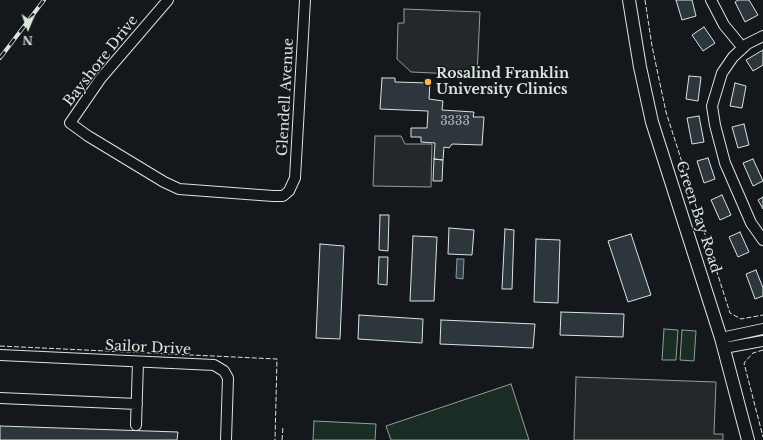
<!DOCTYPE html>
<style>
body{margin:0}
#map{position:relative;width:763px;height:440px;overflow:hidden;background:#14181c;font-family:"Libre Baskerville",serif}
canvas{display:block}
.north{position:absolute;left:8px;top:8px;width:40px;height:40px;-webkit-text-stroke:3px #14181c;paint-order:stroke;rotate:182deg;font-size:11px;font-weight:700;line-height:16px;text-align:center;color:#d8e6dc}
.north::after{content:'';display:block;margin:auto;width:14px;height:18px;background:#d8e6dc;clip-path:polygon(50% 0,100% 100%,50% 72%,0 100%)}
</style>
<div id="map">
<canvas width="763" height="440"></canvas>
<div class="north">N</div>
</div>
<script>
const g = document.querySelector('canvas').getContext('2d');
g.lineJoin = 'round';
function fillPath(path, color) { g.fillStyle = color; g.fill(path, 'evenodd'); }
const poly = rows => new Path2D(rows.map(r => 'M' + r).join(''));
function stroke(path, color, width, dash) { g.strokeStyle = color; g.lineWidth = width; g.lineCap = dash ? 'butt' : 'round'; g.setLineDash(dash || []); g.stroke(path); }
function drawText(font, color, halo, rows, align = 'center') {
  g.font = font + ' "Libre Baskerville",serif'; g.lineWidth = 3; g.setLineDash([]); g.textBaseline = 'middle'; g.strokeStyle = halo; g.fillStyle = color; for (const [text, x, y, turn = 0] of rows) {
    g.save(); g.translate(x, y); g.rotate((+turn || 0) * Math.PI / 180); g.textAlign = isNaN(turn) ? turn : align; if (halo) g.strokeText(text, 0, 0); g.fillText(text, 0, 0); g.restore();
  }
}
const green = poly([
 [664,329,678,330,676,360,662,360,664,329],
 [682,330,696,331,694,361,680,360,682,330],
 [511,384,529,440,391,440,386,426,511,384],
 [314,421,376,424,375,440,313,440,314,421]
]);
fillPath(green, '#1a2d24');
stroke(green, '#939e99', 1);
const parking = poly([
 [404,9,480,12,477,75,411,72,397,59,398,23,404,23,404,9],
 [375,136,401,136,405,144,432,144,431,187,373,186,375,136],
 [576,377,716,382,714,434,723,434,723,440,574,440,576,377]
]);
fillPath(parking, '#24282b');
stroke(parking, '#939e99', 1);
const water = poly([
 [457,259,464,259,463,279,456,278,457,259]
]);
fillPath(water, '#2f3f4d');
stroke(water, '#939e99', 1);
const building = poly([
 [676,0,692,0,696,16,682,20,676,0],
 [738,0,749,0,758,15,745,22,735,2,738,0],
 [704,27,715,43,703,51,692,35,704,27],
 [763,50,763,65,753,71,746,60,763,50],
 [689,76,701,77,698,101,686,99,689,76],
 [382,78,395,78,395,82,430,83,429,99,443,101,442,110,474,112,473,117,484,117,482,145,452,144,449,148,444,147,443,160,434,159,435,143,421,142,421,137,411,137,411,128,427,128,428,111,380,109,382,78],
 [735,83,746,86,742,108,730,106,735,83],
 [699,116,704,142,692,144,687,118,699,116],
 [744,124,749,145,738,148,732,127,744,124],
 [708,158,715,179,704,183,697,161,708,158],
 [434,159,443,160,442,181,433,181,434,159],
 [753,159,763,181,753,186,743,163,753,159],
 [722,195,731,215,720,220,711,200,722,195],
 [763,197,763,209,758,200,763,197],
 [380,215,389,215,388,251,379,250,380,215],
 [449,228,474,230,472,255,448,254,449,228],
 [505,229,514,230,512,289,502,289,505,229],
 [740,232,749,252,738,257,729,237,740,232],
 [631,234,651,295,628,302,608,241,631,234],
 [413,236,437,237,434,301,410,301,413,236],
 [536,239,560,240,558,303,534,302,536,239],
 [320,244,344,246,340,339,316,338,320,244],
 [379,257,388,257,387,285,378,284,379,257],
 [756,270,763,288,763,296,755,299,746,274,756,270],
 [561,312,624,314,623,337,560,335,561,312],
 [359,315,423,319,422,343,358,339,359,315],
 [441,320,535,324,533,348,440,344,441,320],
 [0,426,178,432,177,440,0,440,0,426]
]);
fillPath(building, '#2c363c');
stroke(building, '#d8e6dc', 1);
const minor = poly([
 [168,0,101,78,70,123,88,136,164,182,179,189,273,196,283,196,289,191,295,178,305,0],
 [711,0,724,25,743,48],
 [763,36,747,44,733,57,722,73,712,106,715,125,725,163,751,223,763,240],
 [721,338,763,329],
 [724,348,763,341],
 [0,355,214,365,224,371,228,378,226,440],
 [0,398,137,404],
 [136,425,138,362]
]);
const major = poly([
 [629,0,640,67,652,122,721,338,748,440]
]);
stroke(minor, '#d8e6dc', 12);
stroke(major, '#d8e6dc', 14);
stroke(minor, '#14181c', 10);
stroke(major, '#14181c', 12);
const rail = poly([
 [0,58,44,0]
]);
stroke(rail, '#d8e6dc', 4);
stroke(rail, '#14181c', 2.5, [8]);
stroke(poly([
 [645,0,652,46,666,112,730,313,741,319,763,315],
 [0,346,277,359,275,440],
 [763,350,753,353,744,363,763,437],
 [282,440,283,426]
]), '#d8e6dc', 1, [5, 2]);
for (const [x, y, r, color] of [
 [428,82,4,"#ffb74d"]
]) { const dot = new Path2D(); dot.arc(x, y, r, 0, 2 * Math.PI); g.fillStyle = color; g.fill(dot); stroke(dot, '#14181c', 1.5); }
drawText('12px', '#adbab4', null, [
 ["3333",455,122]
]);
drawText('14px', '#d8e6dc', '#14181c', [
 ["Bayshore Drive",101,61,-52],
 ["Glendell Avenue",286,97,-87],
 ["Green Bay Road",698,217,72],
 ["Sailor Drive",148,348,3]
]);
drawText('bold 14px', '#d8e6dc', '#14181c', [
 ["Rosalind Franklin",436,74],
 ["University Clinics",436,90]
], 'left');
</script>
